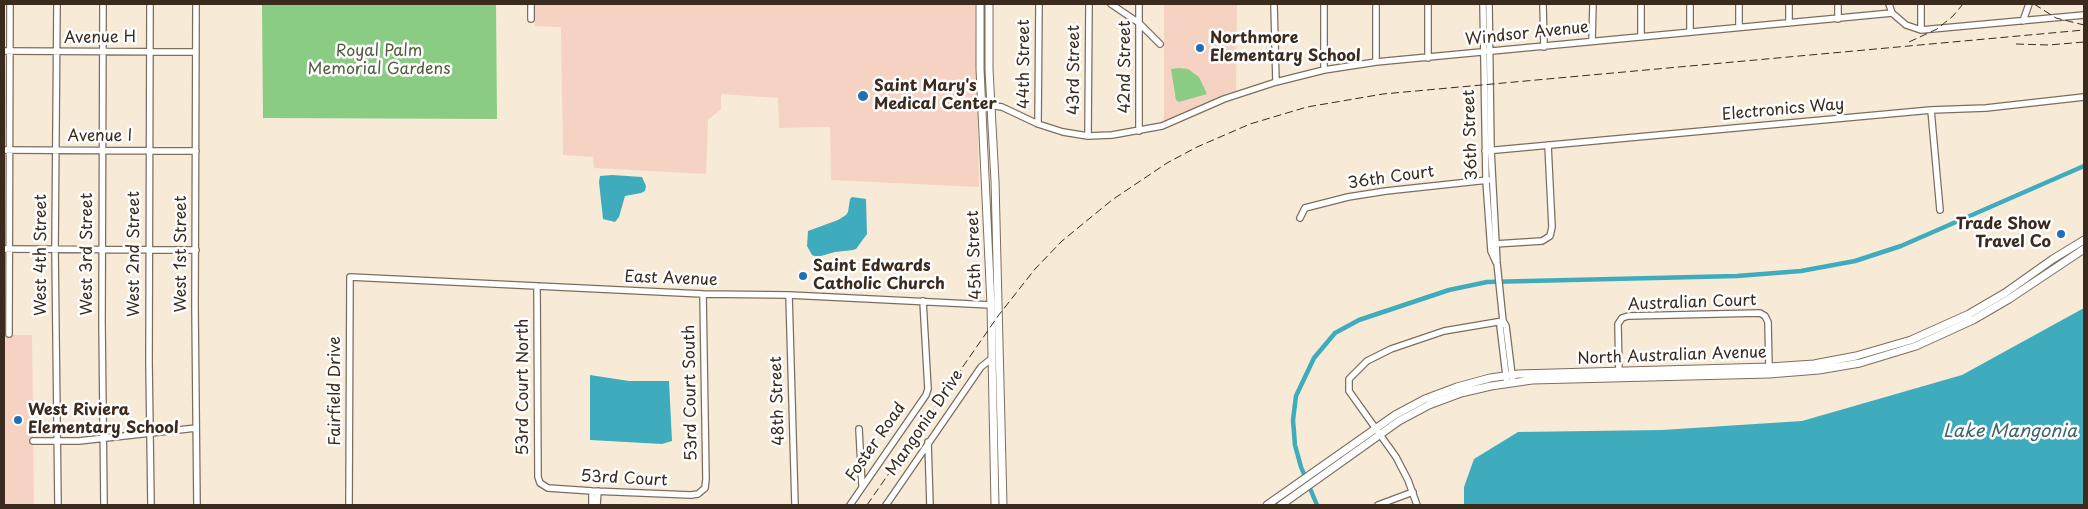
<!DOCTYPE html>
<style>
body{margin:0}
#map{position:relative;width:2088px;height:509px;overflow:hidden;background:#f7ead7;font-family:"Playpen Sans",sans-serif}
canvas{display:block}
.frame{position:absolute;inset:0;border:5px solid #3b2a1e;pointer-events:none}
</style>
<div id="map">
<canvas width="2088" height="509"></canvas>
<div class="frame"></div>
</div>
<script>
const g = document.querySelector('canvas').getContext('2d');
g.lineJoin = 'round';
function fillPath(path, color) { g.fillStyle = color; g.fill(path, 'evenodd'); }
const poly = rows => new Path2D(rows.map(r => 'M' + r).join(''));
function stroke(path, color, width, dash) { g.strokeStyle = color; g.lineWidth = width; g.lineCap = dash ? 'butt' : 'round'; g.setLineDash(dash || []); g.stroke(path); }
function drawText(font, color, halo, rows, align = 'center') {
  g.font = font + ' "Playpen Sans",sans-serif'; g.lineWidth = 5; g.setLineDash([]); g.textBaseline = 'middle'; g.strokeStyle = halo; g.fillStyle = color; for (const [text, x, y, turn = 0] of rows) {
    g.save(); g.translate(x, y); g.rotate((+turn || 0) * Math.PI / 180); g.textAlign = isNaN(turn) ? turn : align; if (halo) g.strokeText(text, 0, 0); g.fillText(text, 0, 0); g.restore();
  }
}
fillPath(poly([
 [535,4,975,4,979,187,831,180,830,127,779,128,778,98,721,94,721,109,708,120,706,174,594,168,593,157,563,155,561,27,535,26],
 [1164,4,1237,4,1236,92,1164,123],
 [4,335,32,335,34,505,4,505]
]), '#f6d2c3');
fillPath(poly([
 [262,4,496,4,497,119,263,118],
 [1179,68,1188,69,1199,77,1207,94,1179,102,1176,100,1171,69]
]), '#8bcc84');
fillPath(poly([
 [612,175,642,177,646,186,645,191,641,193,625,196,619,217,615,222,603,219,599,182,600,176],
 [852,197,866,199,867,234,856,249,853,250,835,252,817,257,812,255,807,246,808,231,838,220,846,215,848,212,850,199],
 [2084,308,2084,505,1464,505,1464,487,1474,459,1518,432,1662,430,1802,421,1962,375],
 [590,375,629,381,669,381,672,441,662,444,590,440]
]), '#3facbd');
stroke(poly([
 [1317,505,1301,467,1295,445,1293,420,1296,396,1314,358,1335,333,1359,320,1449,290,1487,282,1737,276,1801,271,1855,261,1901,246,2084,166]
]), '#3facbd', 4.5);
const minor = poly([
 [57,4,55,249,58,505],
 [103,4,102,322,104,505],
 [150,4,149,362,151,505],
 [196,4,195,307,197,505],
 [531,4,531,19],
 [1111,4,1139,23,1160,44],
 [1139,4,1139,131],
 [1274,4,1276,82],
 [1324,4,1324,70],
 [1376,4,1376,62],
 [1428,4,1428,58],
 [1483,4,1486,181,1491,251,1496,262],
 [1489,4,1491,150,1497,263,1503,321,1506,326,1513,383],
 [1543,4,1544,47],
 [1690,4,1690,31],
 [1739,4,1739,27],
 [1789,4,1789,23],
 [1838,4,1838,19],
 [1889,4,1892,13],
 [1921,4,1921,30],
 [2023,21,2029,4],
 [1641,37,1641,4],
 [1592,41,1593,4],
 [4,51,196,52],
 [982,104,1002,107,1038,124,1063,132,1088,136,1112,135,1162,126,1224,99,1276,82,1324,70,1376,62,1892,13,1906,25,1921,30,2084,15],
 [1931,110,1940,210],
 [1038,124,1039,4],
 [1088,136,1089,4],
 [4,150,196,151],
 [1485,151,1931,110,1986,108,2084,97],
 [1300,218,1305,208,1348,197,1386,191,1488,180],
 [1495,244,1542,241,1550,236,1552,227,1548,145],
 [4,249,196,250],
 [537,286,538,477,540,483,548,488,592,491,691,495,698,494,705,488,706,479,703,294],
 [789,295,795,505],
 [1503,321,1500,326,1507,384],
 [9,334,10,4],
 [1619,374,1618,324,1622,318,1628,316,1760,313,1765,316,1768,322,1769,369],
 [859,429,862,486],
 [33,441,79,441,196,428],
 [928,442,930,505],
 [592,491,592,505],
 [349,505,350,277,703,294,789,295,991,305],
 [597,505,598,491],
 [850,505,926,395,928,389,923,301],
 [886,505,981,367,991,359],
 [1378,505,1413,492],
 [1417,505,1408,480,1396,457,1349,391,1349,379,1367,361,1391,349,1444,331,1503,321]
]);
const major = poly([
 [980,4,980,69,991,305,995,505],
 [989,4,989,69,995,181,1003,505],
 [1267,505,1395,415,1425,399,1457,387,1490,378,1518,374,1769,367,1814,364,1856,356,1911,340,1969,314,2005,293,2053,259,2084,240],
 [1281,505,1399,421,1429,405,1461,393,1491,386,1532,380,1769,374,1819,370,1860,363,1916,346,1973,320,2009,299,2084,249]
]);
stroke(minor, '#7d6d5f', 8);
stroke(major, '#7d6d5f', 9);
stroke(minor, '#fff', 5.5);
stroke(major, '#fff', 7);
stroke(poly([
 [2034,4,2056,18,2084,25],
 [1909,42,1937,29,1953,16,1963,4],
 [2016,44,2049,45,2084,42],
 [867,505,998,316,1035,269,1062,241,1112,200,1167,163,1197,147,1250,124,1307,107,1383,94,2084,30]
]), '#3b2a1e', 1, [8, 4]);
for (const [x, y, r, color] of [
 [1200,48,5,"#1f6fb2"],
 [863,96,6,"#1f6fb2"],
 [2061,234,5,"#1f6fb2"],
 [803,276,5,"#1f6fb2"],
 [18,420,5,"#1f6fb2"]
]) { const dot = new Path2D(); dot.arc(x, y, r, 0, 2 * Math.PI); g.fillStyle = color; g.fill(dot); stroke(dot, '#fff', 2); }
drawText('16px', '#3b2a1e', '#fff', [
 ["Windsor Avenue",1527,34,-6],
 ["Avenue H",100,38,-1],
 ["44th Street",1025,64,-90],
 ["42nd Street",1126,67,-90],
 ["43rd Street",1075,70,-90],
 ["Electronics Way",1783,110,-5],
 ["36th Street",1471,135,-92],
 ["Avenue I",100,137],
 ["36th Court",1391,178,-8],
 ["West 3rd Street",88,254,-90],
 ["West 2nd Street",135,254,-90],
 ["West 1st Street",182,254,-90],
 ["West 4th Street",42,255,-90],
 ["45th Street",975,255,-92],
 ["East Avenue",671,279,2],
 ["Australian Court",1692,303,-2],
 ["North Australian Avenue",1672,356,-2],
 ["53rd Court North",524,387,-90],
 ["Fairfield Drive",336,391,-90],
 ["53rd Court South",691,393,-91],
 ["48th Street",778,401,-92],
 ["Mangonia Drive",925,423,-56],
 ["Foster Road",876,442,-55],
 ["53rd Court",624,479,3]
]);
drawText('bold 16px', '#3b2a1e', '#fff', [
 ["Northmore",1210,39],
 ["Elementary School",1210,57],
 ["Saint Mary's",874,87],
 ["Medical Center",874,105],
 ["Trade Show",2051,225,"right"],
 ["Travel Co",2051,243,"right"],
 ["Saint Edwards",813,267],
 ["Catholic Church",813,285],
 ["West Riviera",28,411],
 ["Elementary School",28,429]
], 'left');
drawText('16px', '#535b3d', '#fff', [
 ["Royal Palm",379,52],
 ["Memorial Gardens",379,70]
]);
drawText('italic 18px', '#3d6466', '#fff', [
 ["Lake Mangonia",2010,432]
]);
</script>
